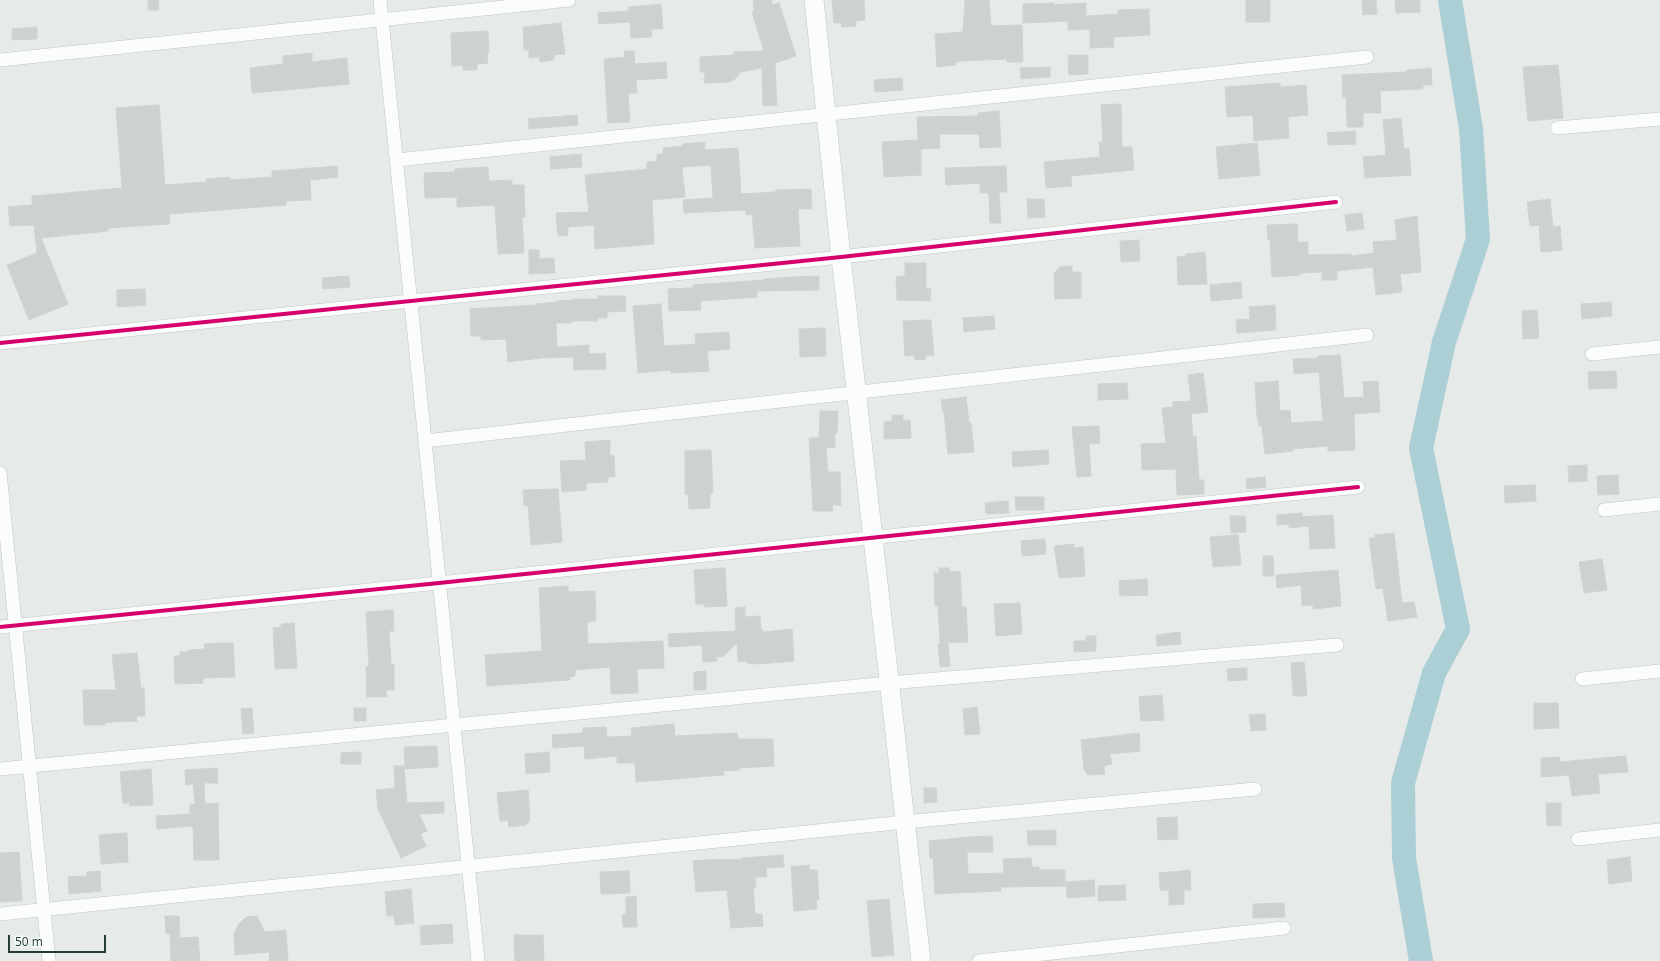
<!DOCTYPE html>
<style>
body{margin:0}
#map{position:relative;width:1660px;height:961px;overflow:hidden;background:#e6eae8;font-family:"Open Sans",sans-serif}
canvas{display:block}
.scale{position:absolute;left:8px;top:935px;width:98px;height:18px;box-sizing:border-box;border:2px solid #253c35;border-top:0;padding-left:5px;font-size:12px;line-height:14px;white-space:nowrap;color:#253c35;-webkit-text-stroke:3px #f5f9f7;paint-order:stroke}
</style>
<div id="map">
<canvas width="1660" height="961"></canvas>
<div class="scale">50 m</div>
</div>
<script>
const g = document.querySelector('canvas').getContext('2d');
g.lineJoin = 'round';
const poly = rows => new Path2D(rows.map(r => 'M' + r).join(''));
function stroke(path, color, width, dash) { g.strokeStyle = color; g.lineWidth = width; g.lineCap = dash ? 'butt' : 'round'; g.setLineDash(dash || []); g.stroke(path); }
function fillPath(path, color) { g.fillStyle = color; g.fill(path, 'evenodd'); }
stroke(poly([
 [1421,961,1404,858,1403,783,1434,673,1458,629,1421,448,1444,342,1478,239,1471,129,1450,0]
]), '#abcfd4', 24);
const building = poly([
 [148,0,158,0,159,10,148,10,148,0],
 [753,0,772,0,772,5,779,3,796,56,775,63,777,105,763,106,762,68,741,72,734,80,728,82,704,83,705,72,700,72,700,57,734,55,734,52,764,51,752,12,754,11,753,0],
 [832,0,864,0,865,20,856,21,856,26,842,27,841,23,834,23,832,0],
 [965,0,989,0,991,26,1022,25,1023,62,1007,62,1007,59,963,61,955,62,956,65,937,67,935,34,963,32,965,0],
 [1246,0,1270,0,1270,22,1246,22,1246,0],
 [1362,0,1376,0,1377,14,1363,15,1362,0],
 [1395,0,1420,0,1420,12,1396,13,1395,0],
 [1054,3,1054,5,1086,3,1086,16,1118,14,1118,10,1149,9,1150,35,1113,37,1114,47,1090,48,1090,29,1068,30,1068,21,1023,23,1023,4,1054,3],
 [661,4,663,29,651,29,652,37,631,38,630,22,599,24,598,13,629,11,629,7,661,4],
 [561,23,565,54,554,55,554,60,540,62,539,57,529,58,529,50,524,50,523,27,561,23],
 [37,27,37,39,12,40,12,29,37,27],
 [488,31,489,53,487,54,488,63,477,64,477,70,463,70,463,65,452,66,451,33,488,31],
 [624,51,634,51,635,64,666,62,667,78,636,80,637,93,628,93,630,122,608,123,604,59,625,57,624,51],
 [312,53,312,62,347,58,349,84,252,93,250,68,283,64,283,56,312,53],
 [1068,55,1088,55,1088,74,1069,75,1068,55],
 [1558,65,1563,118,1528,121,1523,67,1558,65],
 [1050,67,1050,77,1021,79,1020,68,1050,67],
 [1431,68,1432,85,1423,85,1423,89,1380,91,1381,113,1363,113,1363,127,1347,127,1346,97,1343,97,1342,75,1407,72,1407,70,1431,68],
 [902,78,903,90,875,92,874,80,902,78],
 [1280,83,1280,87,1306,85,1308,115,1288,117,1289,138,1254,141,1253,115,1227,117,1225,87,1280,83],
 [1121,104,1122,147,1132,147,1134,170,1071,176,1072,186,1046,188,1044,162,1100,157,1099,142,1103,142,1101,105,1121,104],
 [159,105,165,185,207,182,206,179,230,177,230,180,272,177,272,171,337,166,338,177,310,180,311,200,286,201,286,205,169,214,170,224,108,228,108,231,41,238,68,304,29,320,7,265,37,253,34,225,10,226,8,207,32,205,32,196,122,188,116,108,159,105],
 [999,111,1001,147,980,148,979,134,939,134,940,148,921,149,921,175,884,177,882,142,918,140,917,117,978,116,978,113,999,111],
 [577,115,578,125,529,129,528,119,577,115],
 [1401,118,1404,149,1409,149,1411,175,1365,178,1363,157,1386,155,1383,120,1401,118],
 [1355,131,1356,144,1328,145,1327,133,1355,131],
 [705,142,705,150,738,148,741,194,776,192,776,190,811,189,812,209,798,209,800,246,755,248,752,214,746,215,746,210,684,213,683,200,713,198,711,165,682,167,685,197,652,200,654,244,595,249,594,225,568,227,568,235,558,236,556,213,589,212,585,175,647,169,647,162,657,161,657,154,663,154,663,148,683,146,683,144,705,142],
 [1257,143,1260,175,1219,179,1216,147,1257,143],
 [581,154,582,167,551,169,550,157,581,154],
 [1006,166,1007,192,999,192,1001,223,990,223,989,196,988,193,980,193,980,183,946,185,945,168,1006,166],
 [488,167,489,181,512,180,512,185,524,185,525,217,522,217,524,253,498,254,495,205,457,207,457,197,425,198,424,173,455,172,455,169,488,167],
 [1027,199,1044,199,1045,217,1028,218,1027,199],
 [1550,199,1553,227,1560,226,1562,250,1541,252,1539,225,1530,226,1527,202,1550,199],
 [1362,213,1364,229,1347,231,1345,215,1362,213],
 [1417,216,1421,272,1400,274,1402,292,1376,295,1373,267,1337,271,1337,280,1322,280,1322,272,1300,273,1300,275,1272,277,1270,240,1268,240,1267,225,1297,224,1298,242,1308,242,1308,255,1351,254,1352,256,1374,253,1373,242,1397,240,1395,220,1417,216],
 [1139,240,1140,261,1121,262,1120,241,1139,240],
 [529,250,539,250,539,259,554,258,555,273,529,274,529,250],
 [1205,252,1207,284,1178,285,1177,257,1186,256,1186,254,1205,252],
 [905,263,926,263,926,289,931,289,930,301,897,300,896,277,905,276,905,263],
 [1072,266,1072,272,1081,272,1081,298,1055,299,1054,273,1060,267,1072,266],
 [349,276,350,287,323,289,322,278,349,276],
 [819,276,819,290,757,291,757,297,700,301,701,310,669,311,668,289,693,288,693,285,764,280,764,279,792,277,819,276],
 [1241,282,1242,298,1211,301,1210,285,1241,282],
 [145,289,146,305,117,307,117,290,145,289],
 [598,296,625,296,626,311,607,312,607,318,597,318,597,321,571,321,571,323,556,323,557,347,589,345,589,354,605,353,606,369,574,370,573,357,541,358,508,362,506,339,481,340,481,336,471,336,470,309,536,305,536,304,557,302,557,301,573,300,573,299,599,299,598,296],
 [1611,302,1612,316,1582,319,1581,304,1611,302],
 [661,304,664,346,696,344,695,334,729,332,730,349,707,351,709,371,671,373,671,370,638,373,633,306,661,304],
 [1275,305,1276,330,1237,333,1236,320,1250,319,1249,307,1275,305],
 [1537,310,1539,338,1523,339,1522,311,1537,310],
 [994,316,995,329,964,332,963,318,994,316],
 [930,320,931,320,934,355,925,356,926,359,915,360,914,355,905,356,903,321,930,320],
 [825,328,826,356,800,357,799,329,825,328],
 [1340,355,1344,398,1364,397,1363,382,1378,381,1380,412,1354,414,1355,450,1328,451,1328,446,1292,449,1293,451,1265,454,1262,426,1259,426,1257,416,1255,383,1278,381,1280,411,1290,410,1291,423,1323,421,1319,372,1294,374,1293,359,1318,358,1318,356,1340,355],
 [1616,371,1617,388,1589,389,1588,372,1616,371],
 [1203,373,1208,412,1191,414,1193,436,1196,436,1199,480,1204,480,1204,494,1177,495,1176,469,1142,470,1141,444,1166,443,1162,408,1173,407,1173,402,1191,401,1188,375,1203,373],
 [1127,383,1128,399,1098,400,1098,384,1127,383],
 [966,397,969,423,971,423,974,452,948,454,944,411,943,412,941,400,966,397],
 [820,411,838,411,837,433,835,433,835,447,826,448,828,472,840,472,841,505,832,505,833,511,813,511,809,438,819,438,820,411],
 [892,415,903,415,903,421,910,420,911,438,884,439,884,422,892,421,892,415],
 [1099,426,1100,443,1089,444,1091,476,1077,477,1072,427,1099,426],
 [610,440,610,456,614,455,615,477,608,477,608,482,586,483,586,490,562,492,560,461,586,460,585,442,610,440],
 [702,450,711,450,713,493,710,493,710,508,689,509,688,494,685,494,685,451,702,450],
 [1048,450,1049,464,1013,467,1012,452,1048,450],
 [1587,465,1587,481,1569,482,1568,466,1587,465],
 [1618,475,1619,494,1598,495,1597,476,1618,475],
 [1265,477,1266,487,1247,489,1246,479,1265,477],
 [1535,485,1536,501,1505,503,1504,486,1535,485],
 [558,489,562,542,531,545,528,505,524,506,523,490,558,489],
 [1015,497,1044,497,1044,510,1016,510,1015,497],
 [1008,501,1009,513,986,514,985,503,1008,501],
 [1302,513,1303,517,1333,515,1335,548,1310,549,1309,526,1289,528,1289,524,1277,525,1277,515,1302,513],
 [1230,516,1245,516,1246,532,1231,533,1230,516],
 [1394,533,1402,603,1414,602,1417,617,1388,621,1383,588,1376,589,1369,538,1375,538,1375,535,1394,533],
 [1238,535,1241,565,1213,567,1210,537,1238,535],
 [1045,539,1046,554,1022,556,1021,541,1045,539],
 [1074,544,1074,548,1083,547,1085,576,1059,578,1054,546,1074,544],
 [1263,556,1273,556,1274,576,1263,576,1263,556],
 [1602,559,1607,590,1584,593,1579,562,1602,559],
 [725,568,727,606,704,607,704,604,696,604,694,570,725,568],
 [939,568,949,568,950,572,960,571,962,607,966,607,968,642,940,643,938,606,935,606,934,573,939,573,939,568],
 [1338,570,1341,606,1313,609,1313,605,1302,606,1301,585,1277,588,1276,575,1338,570],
 [1147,579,1148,595,1120,596,1119,581,1147,579],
 [568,586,568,592,595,591,596,621,587,622,588,644,663,641,664,668,637,669,638,693,611,694,610,667,575,670,575,676,570,677,570,680,487,686,485,655,542,651,539,588,568,586],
 [1020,603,1022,634,996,636,994,604,1020,603],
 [745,607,745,617,760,616,761,629,762,629,763,632,792,629,794,661,759,664,747,663,747,661,738,662,737,643,724,656,716,657,717,661,703,662,702,645,669,647,668,634,736,631,735,608,745,607],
 [393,610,394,631,389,631,391,664,394,664,394,690,386,690,387,697,367,697,366,667,369,666,366,612,393,610],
 [294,623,297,668,275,669,273,628,281,627,281,624,294,623],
 [1180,632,1181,644,1157,646,1156,635,1180,632],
 [1086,636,1096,636,1096,651,1074,652,1074,641,1086,641,1086,636],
 [222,643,233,643,235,677,203,678,203,683,175,684,174,656,180,656,180,652,188,652,188,650,205,649,204,644,222,643],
 [948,643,950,666,940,667,938,644,948,643],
 [137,653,141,688,144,688,145,716,136,716,137,721,112,722,105,723,105,725,84,725,83,690,116,690,112,655,137,653],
 [1304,662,1307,696,1293,696,1291,663,1304,662],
 [1247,668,1247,680,1228,681,1227,669,1247,668],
 [706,671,706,690,694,690,694,672,706,671],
 [1162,695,1164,720,1141,721,1139,697,1162,695],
 [1534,703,1558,703,1559,728,1534,729,1534,703],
 [977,707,980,734,965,735,963,709,977,707],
 [252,708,254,733,243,734,241,709,252,708],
 [354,708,366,708,366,721,354,721,354,708],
 [1265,714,1266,730,1251,731,1249,715,1265,714],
 [674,724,675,736,737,733,738,739,773,739,774,766,739,768,740,770,723,771,724,775,636,782,635,763,617,763,617,756,585,759,584,746,553,748,552,735,583,733,583,728,606,727,607,737,632,736,631,728,674,724],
 [1139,733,1140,751,1110,754,1112,764,1104,766,1105,774,1090,775,1087,774,1084,769,1081,740,1139,733],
 [437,746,438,767,405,769,404,747,437,746],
 [361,752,361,764,341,764,341,753,361,752],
 [549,752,550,772,526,774,525,754,549,752],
 [1626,756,1628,772,1598,774,1600,793,1572,796,1569,775,1541,777,1541,758,1560,757,1560,762,1626,756],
 [394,766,404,766,407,803,444,802,444,813,419,814,427,831,420,834,426,846,401,858,378,809,376,790,395,788,394,766],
 [217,768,218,783,204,783,205,804,218,803,219,860,194,860,193,826,157,829,156,816,190,814,190,805,195,804,193,784,186,785,185,770,217,768],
 [151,769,153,805,130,806,130,803,123,803,120,772,151,769],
 [924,788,936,788,937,802,924,803,924,788],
 [528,790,530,817,529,822,526,825,509,827,508,820,500,821,497,793,528,790],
 [1546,803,1561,803,1561,825,1547,826,1546,803],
 [1177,817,1178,839,1158,840,1157,818,1177,817],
 [1056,830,1056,845,1028,845,1027,831,1056,830],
 [127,833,128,862,101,864,99,835,127,833],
 [992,836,993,852,967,852,968,874,1004,873,1003,859,1031,858,1032,867,1039,867,1039,870,1065,870,1065,886,1001,887,1001,891,935,894,933,858,930,858,929,841,968,837,992,836],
 [19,852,22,901,0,902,0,853,19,852],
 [783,855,784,867,766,868,767,877,755,877,756,887,753,887,755,914,762,914,763,926,731,928,727,890,696,892,693,861,721,859,721,860,742,859,742,858,783,855],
 [1630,857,1632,881,1609,884,1607,860,1630,857],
 [809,865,809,870,817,870,819,900,816,900,817,909,794,911,791,867,809,865],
 [1190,870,1191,890,1184,890,1184,904,1169,905,1169,890,1160,890,1159,873,1190,870],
 [100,871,101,891,69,894,68,877,87,876,87,872,100,871],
 [629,871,630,893,601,894,600,872,629,871],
 [1094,880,1095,896,1067,898,1066,882,1094,880],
 [1125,885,1126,900,1098,901,1098,886,1125,885],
 [411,889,414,923,395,925,394,916,387,916,385,892,411,889],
 [636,896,637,927,623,927,622,915,626,915,626,897,636,896],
 [889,899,894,955,872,957,867,901,889,899],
 [1284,903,1285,917,1253,918,1253,904,1284,903],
 [165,916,179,916,180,938,198,937,200,961,171,961,170,933,166,934,165,916],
 [257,916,265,932,286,930,288,961,270,961,269,952,235,955,234,934,238,925,246,917,257,916],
 [452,924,453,943,421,945,420,926,452,924],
 [514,935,543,935,544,961,515,961,514,935]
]);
fillPath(building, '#cdd2d0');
stroke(building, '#cfd3d1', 1);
const street = poly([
 [380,0,478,961],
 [0,60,569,0],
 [1557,128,1660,119],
 [397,160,1367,57],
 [0,343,841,257,1336,202],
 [1592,354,1660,347],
 [425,441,1367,335],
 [0,473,49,961],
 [1604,510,1660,504],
 [0,627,439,583,1358,487],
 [1582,679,1660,671],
 [0,769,889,683,1337,645],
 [1578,839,1660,830],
 [0,914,905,822,1255,789],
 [979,961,1284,928]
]);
const secondary = poly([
 [814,0,841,257,921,961]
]);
stroke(street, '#c3c7c5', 14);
stroke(secondary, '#c2c8c5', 20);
stroke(street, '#fbfcfc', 13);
stroke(secondary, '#fbfcfc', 19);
stroke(poly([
 [0,343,841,257,1336,202],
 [0,627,439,583,1358,487]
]), '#d6006c', 4);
</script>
